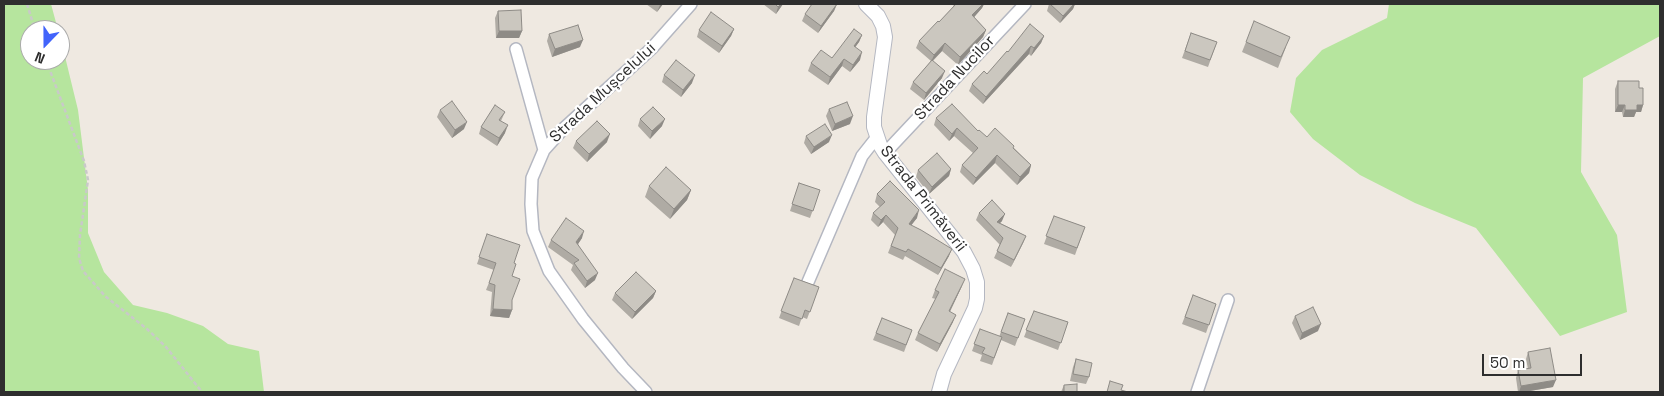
<!DOCTYPE html>
<meta charset="utf-8">
<style>
body{margin:0}
#map{position:relative;width:1664px;height:396px;overflow:hidden;background:#efe9e1;font-family:"Space Grotesk",sans-serif}
canvas{display:block}
.frame{position:absolute;inset:0;border:5px solid #2e2e2e;pointer-events:none}
.north{position:absolute;left:20px;top:20px;width:50px;height:50px;box-sizing:border-box;background:#fff;border:1px solid #ababab;border-radius:50%;rotate:202deg;font-size:14px;font-weight:700;line-height:20px;text-align:center;color:#2e2e2e}
.north::after{content:'';display:block;margin:auto;width:18px;height:22px;background:#4264fb;clip-path:polygon(50% 0,100% 100%,50% 72%,0 100%)}
.scale{position:absolute;left:1482px;top:354px;width:100px;height:22px;box-sizing:border-box;border:2px solid #2e2e2e;border-top:0;padding-left:6px;font-size:15px;line-height:18px;white-space:nowrap;color:#2e2e2e;-webkit-text-stroke:4px #fff;paint-order:stroke}
</style>
<div id="map">
<canvas width="1664" height="396"></canvas>
<div class="frame"></div>
<div class="north">N</div>
<div class="scale">50 m</div>
</div>
<script>
const g = document.querySelector('canvas').getContext('2d');
g.lineJoin = 'round';
function fillPath(path, color) { g.fillStyle = color; g.fill(path, 'evenodd'); }
const poly = rows => new Path2D(rows.map(r => 'M' + r).join(''));
function stroke(path, color, width, dash) { g.strokeStyle = color; g.lineWidth = width; g.lineCap = dash ? 'butt' : 'round'; g.setLineDash(dash || []); g.stroke(path); }
function drawText(font, color, halo, rows, align = 'center') {
  g.font = font + ' "Space Grotesk",sans-serif'; g.lineWidth = 4.5; g.setLineDash([]); g.textBaseline = 'middle'; g.strokeStyle = halo; g.fillStyle = color; for (const [text, x, y, turn = 0] of rows) {
    g.save(); g.translate(x, y); g.rotate((+turn || 0) * Math.PI / 180); g.textAlign = isNaN(turn) ? turn : align; if (halo) g.strokeText(text, 0, 0); g.fillText(text, 0, 0); g.restore();
  }
}
fillPath(poly([
 [4,4,51,4,58,30,30,30,30,60,60,60,60,36,78,110,88,190,88,233,104,272,133,305,167,313,203,326,228,344,259,351,264,392,4,392],
 [1389,4,1660,4,1660,36,1583,78,1581,172,1617,235,1627,312,1560,336,1476,228,1415,203,1360,175,1313,139,1290,112,1296,78,1322,50,1387,18]
]), '#b6e59e');
const minor = poly([
 [516,49,544,150],
 [885,153,1025,4],
 [808,282,862,156,877,137],
 [646,392,623,368,583,319,549,271,533,231,531,204,532,178,544,150,562,130,652,48,691,4],
 [1197,392,1228,300]
]);
const tertiary = poly([
 [866,4,878,16,883,26,885,37,874,117,874,127,880,145,885,153,964,252,973,269,977,282,977,299,975,308,944,374,939,392]
]);
stroke(minor, '#b4b7c1', 14);
stroke(tertiary, '#b4b7c1', 16);
stroke(poly([
 [27,4,35,30],
 [46,60,84,161,88,180,80,235,79,258,83,271,105,296,147,329,166,347,202,392]
]), '#c9c9c9', 2.5, [4, 2.5]);
stroke(minor, '#fff', 11);
stroke(tertiary, '#fff', 14);
fillPath(poly([
 [646,4,663,4,657,12],
 [763,4,783,4,776,14],
 [837,4,834,11,818,33,802,21,805,14],
 [952,4,984,4,982,8,974,17,986,30,983,37,958,65,942,51,933,61,942,78,924,100,910,89,913,82,931,61,916,48,919,41,939,22,954,6],
 [1049,4,1075,4,1073,9,1060,23,1047,11],
 [498,11,522,31,519,38,496,38,495,18],
 [734,29,731,36,719,53,697,37,699,30],
 [1191,33,1217,42,1208,67,1182,58],
 [549,34,580,47,552,57,547,41],
 [862,35,859,42,855,47,860,60,850,72,842,66,828,85,808,71,811,63,832,58],
 [1044,36,1041,43,1031,56,1029,54,983,104,969,91,972,84,987,74,1008,52],
 [1246,42,1286,47,1278,68,1242,52],
 [664,75,692,83,681,97,662,82],
 [1618,81,1639,88,1643,105,1641,112,1636,112,1634,117,1623,117,1622,112,1615,112,1615,89],
 [829,109,850,124,832,131,826,116],
 [440,110,464,129,452,138,437,117],
 [505,112,501,121,505,133,497,146,479,134,481,127],
 [936,118,978,131,987,137,1014,148,1031,165,1029,173,1017,185,995,163,973,185,960,172,962,165,973,153,954,136,949,141,934,125],
 [640,119,662,126,650,139,638,126],
 [806,136,829,142,811,154,804,143],
 [576,141,607,142,587,162,573,148],
 [951,169,949,176,929,194,916,177,918,170],
 [799,183,820,190,810,218,790,211],
 [649,186,691,190,687,200,670,219,645,197],
 [877,194,917,218,911,225,949,256,938,275,905,256,903,260,888,253,895,235,883,222,878,227,871,220,873,213,880,207,875,202],
 [979,213,1002,221,1000,223,1026,236,1023,243,1011,267,994,258,1000,245,976,220],
 [1054,216,1085,227,1075,255,1044,244],
 [487,234,514,263,512,276,512,310,509,318,490,316,492,292,486,290,494,270,477,264],
 [582,238,578,244,595,280,585,288,571,270,573,265,548,247,551,240],
 [794,278,819,287,807,319,802,317,799,326,779,318],
 [962,286,950,312,953,322,937,352,915,340,918,333,936,299,932,298,935,290],
 [656,291,653,298,632,319,612,300,615,293],
 [1193,295,1216,304,1206,333,1182,324],
 [1034,311,1068,322,1058,350,1024,337],
 [1008,313,1025,319,1015,346,1001,340,992,365,980,361,982,355,972,351,980,329,999,337],
 [1295,316,1318,331,1300,340,1292,323],
 [882,318,912,330,904,352,873,340],
 [1528,352,1553,387,1524,392,1518,392,1516,378,1518,370,1528,369,1526,359],
 [1076,359,1089,377,1086,384,1070,381,1073,367],
 [1064,385,1077,392,1061,392]
]), '#afaba4');
fillPath(poly([
 [660,4,663,4,657,12,660,5],
 [781,4,783,4,776,14,778,7],
 [837,4,834,11,818,33,821,26],
 [983,4,984,4,982,8,969,23,972,15],
 [1074,4,1075,4,1073,9,1060,23,1063,16],
 [734,29,731,36,719,53,722,46],
 [986,30,983,37,958,65,960,57],
 [499,31,522,31,519,38,496,38],
 [862,35,859,42,851,53,854,46],
 [1044,36,1041,43,1031,56,1034,48],
 [583,40,580,47,552,57,555,49],
 [945,43,942,51,931,62,934,55],
 [1031,46,1029,54,983,104,986,97],
 [862,52,860,60,850,72,853,65],
 [844,59,842,66,828,85,830,77],
 [945,71,942,78,924,100,926,93],
 [695,75,692,83,681,97,683,90],
 [1618,105,1625,105,1622,112,1615,112],
 [1637,105,1643,105,1641,112,1636,112,1634,117,1623,117,1625,110],
 [853,116,850,124,832,131,835,124],
 [665,119,662,126,650,139,652,131],
 [467,122,464,129,452,138,455,130],
 [508,125,505,133,497,146,499,138],
 [957,128,954,136,949,141,952,134],
 [610,134,607,142,587,162,589,154],
 [832,135,829,142,811,154,814,147],
 [997,155,995,163,973,185,976,178],
 [1031,165,1029,173,1017,185,1020,177],
 [951,169,949,176,929,194,932,187],
 [691,190,687,200,670,219,674,209],
 [919,210,917,218,906,232,909,224],
 [1005,214,1002,221,994,229,997,222],
 [886,215,883,222,878,227,881,220],
 [584,231,582,238,574,250,576,242],
 [1026,236,1023,243,1011,267,1014,260],
 [952,249,949,256,938,275,941,268],
 [598,273,595,280,585,288,587,281],
 [965,279,962,286,946,319,949,311],
 [656,291,653,298,632,319,635,312],
 [493,309,512,310,509,318,490,316],
 [956,315,953,322,937,352,940,344],
 [1321,324,1318,331,1300,340,1302,333],
 [1556,380,1553,387,1524,392,1519,392,1521,386]
]), '#8e8b86');
const building = poly([
 [775,4,781,4,778,7,775,4],
 [812,4,837,4,821,26,805,14,812,4],
 [956,4,983,4,972,15,986,30,960,57,945,43,934,55,919,41,938,21,939,22,956,4],
 [1050,4,1074,4,1063,16,1050,4],
 [521,10,522,31,499,31,498,11,521,10],
 [711,12,734,29,722,46,699,30,711,12],
 [1254,21,1290,37,1281,57,1246,42,1254,21],
 [1030,24,1044,36,1034,48,1031,46,986,97,972,84,984,71,987,74,1007,51,1008,52,1030,24],
 [578,25,583,40,555,49,549,34,578,25],
 [854,29,862,35,854,46,862,52,853,65,844,59,830,77,811,63,821,50,832,58,854,29],
 [1191,33,1217,42,1210,60,1185,51,1191,33],
 [676,60,695,75,683,90,664,75,676,60],
 [932,60,945,71,926,93,913,82,932,60],
 [1618,81,1639,81,1639,88,1643,88,1643,105,1637,105,1637,110,1625,110,1625,105,1618,105,1618,81],
 [452,101,467,122,455,130,440,110,452,101],
 [847,102,853,116,835,124,829,109,847,102],
 [952,104,978,131,979,130,987,137,995,128,1014,146,1013,148,1031,165,1020,177,997,155,976,178,962,165,978,148,957,128,952,134,936,118,952,104],
 [495,105,505,112,499,120,508,125,499,138,481,127,495,105],
 [653,107,665,119,652,131,640,119,653,107],
 [597,121,610,134,589,154,576,141,597,121],
 [825,124,832,135,814,147,806,136,825,124],
 [937,153,951,169,932,187,918,170,937,153],
 [666,167,691,190,674,209,649,186,666,167],
 [890,181,919,210,909,224,921,230,952,249,941,268,908,249,906,252,891,246,898,228,886,215,881,220,873,213,885,202,877,194,890,181],
 [799,183,820,190,813,211,792,204,799,183],
 [992,200,1005,214,997,222,1026,236,1014,260,997,251,1003,238,979,213,992,200],
 [1054,216,1085,227,1077,248,1046,236,1054,216],
 [566,218,584,231,576,242,598,273,587,281,574,263,579,260,551,240,566,218],
 [487,234,520,245,514,263,516,264,512,276,520,279,512,300,512,310,493,309,495,285,489,283,496,263,479,257,487,234],
 [945,269,965,279,949,311,956,315,940,344,918,333,939,292,935,290,945,269],
 [636,272,656,291,635,312,615,293,636,272],
 [794,278,819,287,810,312,805,310,802,319,781,311,794,278],
 [1193,295,1216,304,1209,325,1185,317,1193,295],
 [1313,307,1321,324,1302,333,1295,316,1313,307],
 [1034,311,1068,322,1061,343,1026,330,1034,311],
 [1008,313,1025,319,1018,338,1001,332,1008,313],
 [882,318,912,330,906,345,876,333,882,318],
 [980,329,1002,337,994,358,982,353,985,348,974,344,980,329],
 [1550,348,1556,380,1521,386,1518,370,1531,368,1528,352,1550,348],
 [1076,359,1092,363,1089,377,1073,374,1076,359],
 [1110,381,1123,385,1121,390,1128,392,1107,392,1110,381],
 [1077,384,1077,392,1064,392,1064,385,1077,384]
]);
fillPath(building, '#cbc7bf');
stroke(building, '#8e8b86', 1);
drawText('16px', '#2e2e2e', '#fff', [
 ["Strada Nucilor",955,78,-47],
 ["Strada Mușcelului",603,93,-43],
 ["Strada Primăverii",923,199,52]
]);
</script>
